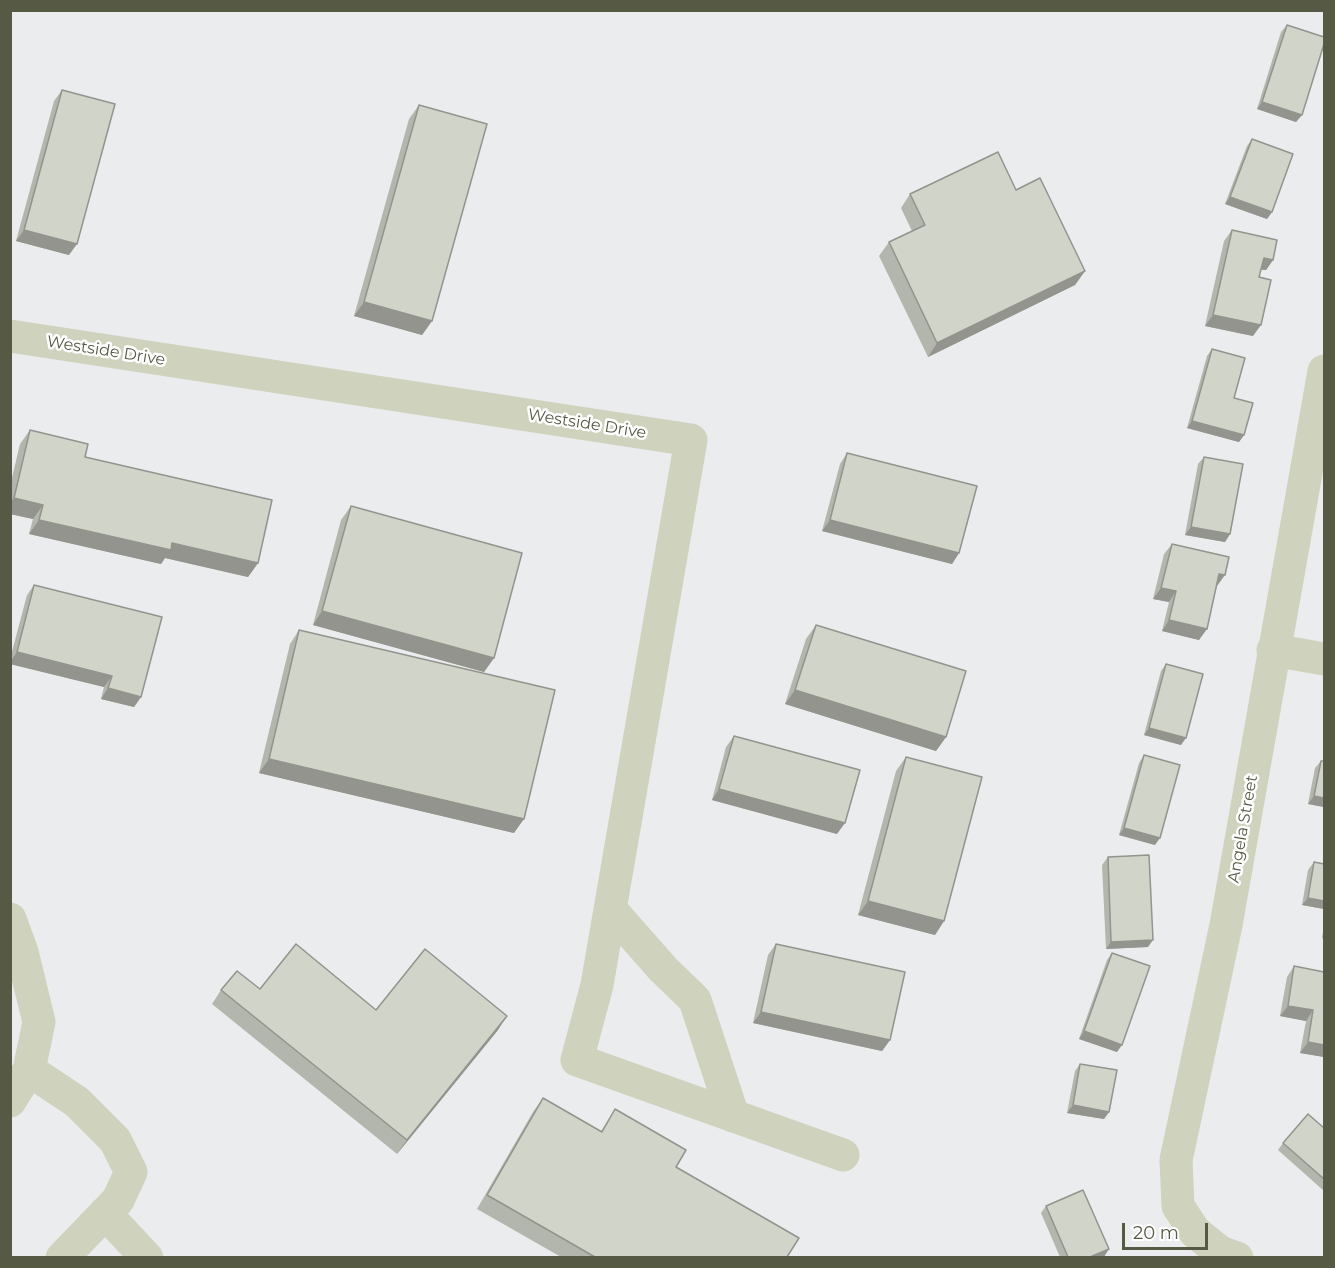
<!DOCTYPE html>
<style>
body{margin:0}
#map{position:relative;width:1335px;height:1268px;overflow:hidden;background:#ebecee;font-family:Montserrat,sans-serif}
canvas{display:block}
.frame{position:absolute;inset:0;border:12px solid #565943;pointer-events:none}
.scale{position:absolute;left:1122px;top:1223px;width:86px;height:27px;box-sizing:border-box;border:3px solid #565943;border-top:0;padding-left:8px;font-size:18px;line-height:21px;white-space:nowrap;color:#565943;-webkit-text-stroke:4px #fff;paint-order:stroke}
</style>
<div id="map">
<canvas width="1335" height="1268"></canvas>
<div class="frame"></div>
<div class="scale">20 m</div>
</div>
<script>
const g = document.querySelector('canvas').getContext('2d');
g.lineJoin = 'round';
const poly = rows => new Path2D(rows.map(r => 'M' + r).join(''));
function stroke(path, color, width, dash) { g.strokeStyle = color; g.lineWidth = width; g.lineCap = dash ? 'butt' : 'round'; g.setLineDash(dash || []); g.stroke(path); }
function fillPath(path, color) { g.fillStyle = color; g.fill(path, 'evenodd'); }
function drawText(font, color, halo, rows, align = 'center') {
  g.font = font + ' Montserrat,sans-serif'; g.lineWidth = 5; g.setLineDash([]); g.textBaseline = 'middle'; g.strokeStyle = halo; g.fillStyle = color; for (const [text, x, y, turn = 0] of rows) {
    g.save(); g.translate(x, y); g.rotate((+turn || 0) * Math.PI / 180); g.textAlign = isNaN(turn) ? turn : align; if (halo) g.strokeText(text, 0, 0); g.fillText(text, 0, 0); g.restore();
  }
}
stroke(poly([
 [10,336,691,440,597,985,577,1060,843,1155],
 [1273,650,1324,659],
 [611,910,663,969,695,1000,733,1116],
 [10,919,22,952,39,1022,29,1070,10,1101],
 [29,1070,77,1102,115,1140,131,1172,118,1200,62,1258],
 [105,1213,147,1258],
 [1237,1258,1220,1252,1195,1232,1178,1206,1176,1160,1226,925,1324,371]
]), '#cfd2bd', 33);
fillPath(poly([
 [1287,25,1302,115,1296,122,1257,109,1281,32],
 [62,90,69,255,16,241,54,101],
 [419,105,432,321,422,335,354,316,409,119],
 [1252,139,1272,212,1267,219,1225,204,1247,146],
 [1016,190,1085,271,1075,285,928,357,879,256,889,242,912,231,901,208,910,194],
 [1232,230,1273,260,1266,270,1261,270,1259,277,1253,336,1205,326,1224,241],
 [1212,349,1234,398,1244,435,1239,442,1187,428,1207,356],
 [30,430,85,457,258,563,248,577,165,558,161,564,29,534,33,519,10,514,10,486,20,444],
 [847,453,959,553,952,564,822,531,840,464],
 [1204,457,1230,534,1225,542,1185,535,1198,464],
 [351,506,494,658,484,672,313,625,341,520],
 [1172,544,1217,586,1199,640,1162,631,1169,602,1153,599,1164,554],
 [34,585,141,697,134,707,101,699,104,687,10,664,10,659,27,595],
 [816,625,946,737,936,751,785,704,806,639],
 [299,630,514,833,259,773,290,644],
 [1166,664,1181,745,1144,735,1161,671],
 [734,736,837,834,712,800,726,747],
 [1144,755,1155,845,1119,835,1139,763],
 [906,757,944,921,935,935,858,915,896,771],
 [1321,761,1324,807,1308,804,1315,768],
 [1108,857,1148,947,1106,949,1102,865],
 [1314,862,1324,864,1324,909,1302,905,1308,870],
 [1324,924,1324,939,1322,938],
 [776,944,890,1040,882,1051,753,1023,768,955],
 [1112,953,1117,1052,1079,1039,1107,960],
 [1294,966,1324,972,1324,1057,1300,1053,1306,1021,1280,1016,1287,977],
 [260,989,376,1010,498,1030,397,1154,212,1004,221,990],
 [1080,1064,1109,1112,1104,1119,1067,1113,1075,1071],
 [543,1098,601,1131,615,1109,676,1167,787,1257,561,1257,477,1209,533,1112],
 [1324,1128,1324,1191,1278,1150,1283,1143],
 [1046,1206,1104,1257,1060,1257,1041,1213]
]), '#b3b6ad');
fillPath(poly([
 [1262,102,1302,115,1296,122,1257,109],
 [1230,197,1272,212,1267,219,1225,204],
 [24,230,77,244,69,255,16,241],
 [1264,258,1273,260,1266,270,1256,269],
 [1085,271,1075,285,928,357,937,343],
 [364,302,432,321,422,335,354,316],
 [1213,315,1261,325,1253,336,1205,326],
 [1192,421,1244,435,1239,442,1187,428],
 [14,498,43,505,33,519,10,514,10,503],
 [39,520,172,543,258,563,248,577,165,558,161,564,29,534],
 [830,520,959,553,952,564,822,531],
 [1191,527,1230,534,1225,542,1185,535],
 [1219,574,1225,575,1217,586,1212,585],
 [1161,588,1176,591,1169,602,1153,599],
 [322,611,494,658,484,672,313,625],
 [1169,620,1207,629,1199,640,1162,631],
 [17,652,112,676,104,687,10,664,10,662],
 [108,688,141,697,134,707,101,699],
 [795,690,946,737,936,751,785,704],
 [1149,728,1186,738,1181,745,1144,735],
 [269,759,524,819,514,833,259,773],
 [719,789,845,823,837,834,712,800],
 [1314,796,1324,798,1324,807,1308,804],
 [1124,828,1160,838,1155,845,1119,835],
 [1308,898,1324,901,1324,909,1302,905],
 [868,901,944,921,935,935,858,915],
 [1153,940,1148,947,1106,949,1111,942],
 [1288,1006,1313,1010,1306,1021,1280,1016],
 [761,1012,890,1040,882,1051,753,1023],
 [507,1016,498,1030,397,1154,407,1140],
 [1084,1031,1122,1045,1117,1052,1079,1039],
 [1308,1042,1324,1045,1324,1057,1300,1053],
 [1073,1105,1109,1112,1104,1119,1067,1113],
 [1109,1249,1104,1257,1090,1257]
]), '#92948d');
const building = poly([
 [1287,25,1324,37,1324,44,1302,115,1262,102,1287,25],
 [62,90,115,104,77,244,24,230,62,90],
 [419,105,487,124,432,321,364,302,419,105],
 [1252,139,1293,154,1272,212,1230,197,1252,139],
 [998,152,1016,190,1040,178,1085,271,937,343,889,242,925,225,910,194,998,152],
 [1232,230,1277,240,1273,260,1264,258,1259,277,1271,280,1261,325,1213,315,1232,230],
 [1212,349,1245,358,1234,398,1253,403,1244,435,1192,421,1212,349],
 [30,430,88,444,85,457,272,500,258,563,172,543,171,550,39,520,43,505,14,498,30,430],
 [847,453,977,486,959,553,830,520,847,453],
 [1204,457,1243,464,1230,534,1191,527,1204,457],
 [351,506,522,553,494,658,322,611,351,506],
 [1172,544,1229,557,1225,575,1219,574,1207,629,1169,620,1176,591,1161,588,1172,544],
 [34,585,162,617,141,697,108,688,112,676,17,652,34,585],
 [816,625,966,671,946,737,795,690,816,625],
 [299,630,555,690,524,819,269,759,299,630],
 [1166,664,1203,674,1186,738,1149,728,1166,664],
 [734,736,860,770,845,823,719,789,734,736],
 [1144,755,1180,765,1160,838,1124,828,1144,755],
 [906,757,982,777,944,921,868,901,906,757],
 [1321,761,1324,761,1324,798,1314,796,1321,761],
 [1149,855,1153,940,1111,942,1108,857,1149,855],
 [1314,862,1324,864,1324,901,1308,898,1314,862],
 [296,944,376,1010,425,949,507,1016,407,1140,221,990,237,971,260,989,296,944],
 [776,944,905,972,890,1040,761,1012,776,944],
 [1112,953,1150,966,1122,1045,1084,1031,1112,953],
 [1294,966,1324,972,1324,1045,1308,1042,1313,1010,1288,1006,1294,966],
 [1080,1064,1117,1070,1109,1112,1073,1105,1080,1064],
 [543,1098,602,1132,615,1109,686,1150,676,1167,799,1238,787,1257,595,1257,487,1195,543,1098],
 [1308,1114,1324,1128,1324,1179,1283,1143,1308,1114],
 [1083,1190,1109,1249,1090,1257,1068,1257,1046,1206,1083,1190]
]);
fillPath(building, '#d0d4c9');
stroke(building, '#92948d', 1.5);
drawText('16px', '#565943', '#fff', [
 ["Westside Drive",106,351,9],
 ["Westside Drive",587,424,9],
 ["Angela Street",1243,829,-80]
]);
</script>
